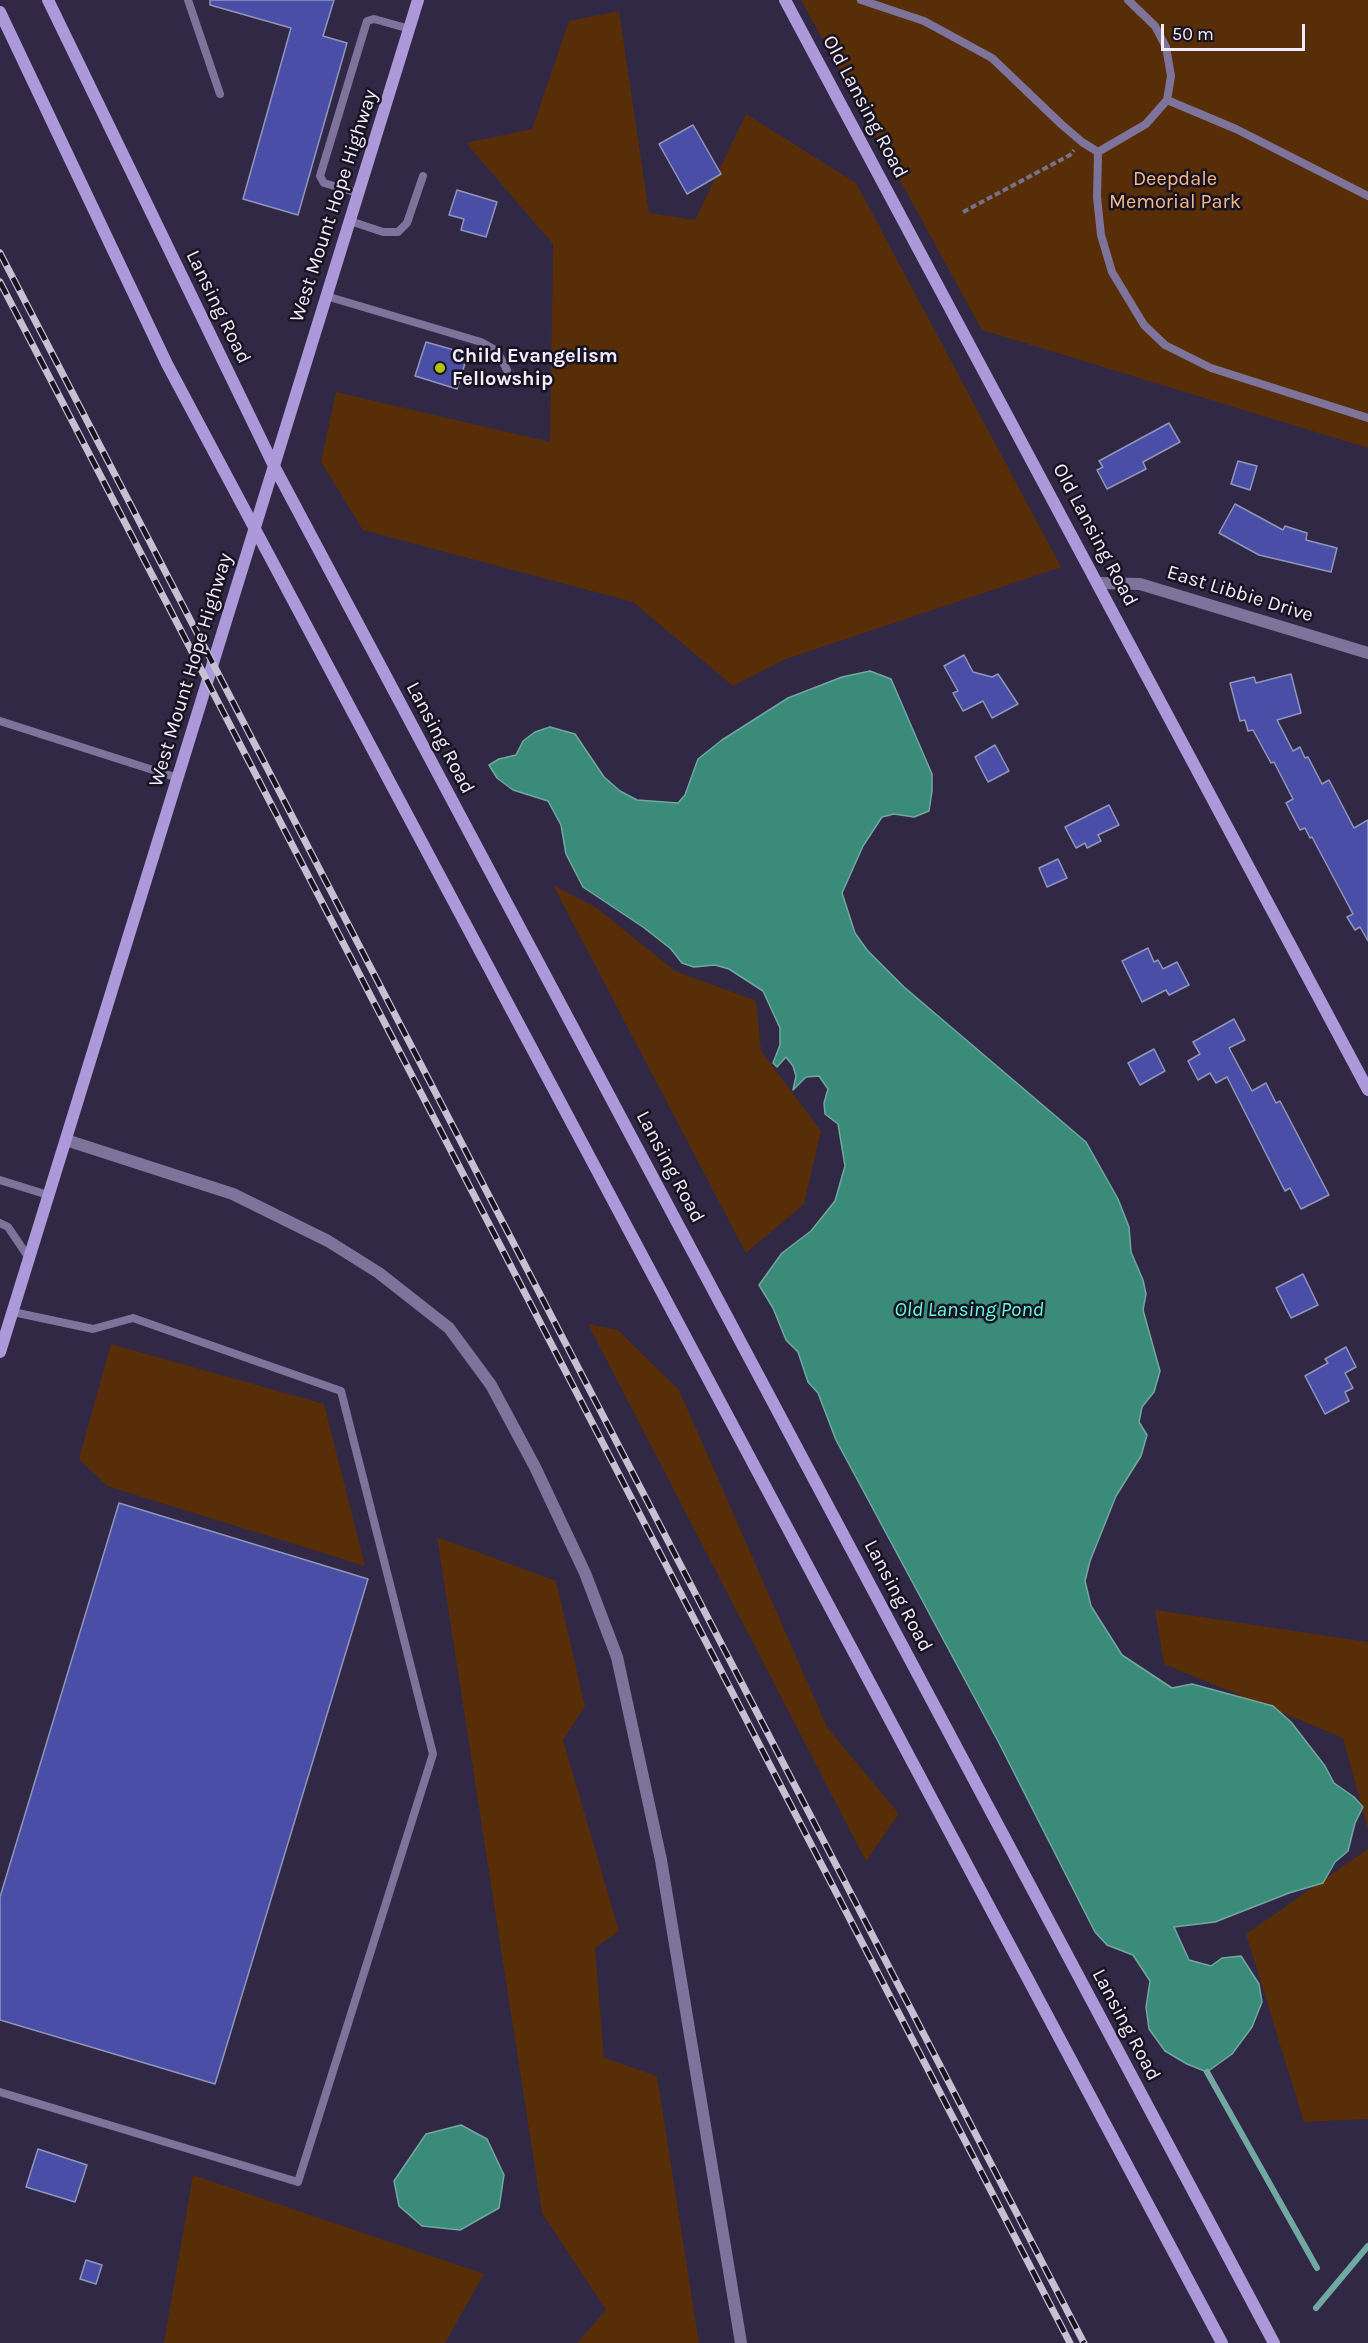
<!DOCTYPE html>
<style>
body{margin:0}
#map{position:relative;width:1368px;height:2343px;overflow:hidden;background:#312845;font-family:Karla,sans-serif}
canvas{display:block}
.scale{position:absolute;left:1161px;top:24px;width:144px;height:27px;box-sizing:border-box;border:3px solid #f1ecfc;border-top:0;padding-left:8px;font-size:18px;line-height:21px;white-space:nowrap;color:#f1ecfc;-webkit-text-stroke:4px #171321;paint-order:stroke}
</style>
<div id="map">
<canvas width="1368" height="2343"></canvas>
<div class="scale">50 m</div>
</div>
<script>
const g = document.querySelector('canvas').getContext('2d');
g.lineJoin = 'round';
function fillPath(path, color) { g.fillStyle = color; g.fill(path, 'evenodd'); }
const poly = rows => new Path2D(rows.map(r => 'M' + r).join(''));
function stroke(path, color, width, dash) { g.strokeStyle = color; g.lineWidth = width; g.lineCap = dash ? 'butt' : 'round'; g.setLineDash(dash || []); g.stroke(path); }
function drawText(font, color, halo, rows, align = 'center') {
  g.font = font + ' Karla,sans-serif'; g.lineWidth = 5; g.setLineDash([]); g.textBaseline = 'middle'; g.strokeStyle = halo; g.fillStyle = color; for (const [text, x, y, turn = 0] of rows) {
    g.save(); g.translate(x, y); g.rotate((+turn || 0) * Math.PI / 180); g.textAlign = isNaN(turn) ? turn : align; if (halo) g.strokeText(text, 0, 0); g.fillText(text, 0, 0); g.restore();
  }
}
fillPath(poly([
 [801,0,1368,0,1368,448,982,330],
 [619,11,649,213,695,220,746,114,856,183,1061,567,786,659,733,686,633,602,363,530,321,462,336,392,550,442,553,244,466,143,532,129,569,21],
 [553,885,597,908,675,971,756,1001,761,1051,821,1131,804,1204,746,1253],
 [588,1324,618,1330,679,1390,827,1727,899,1814,866,1861],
 [111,1344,324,1404,365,1566,107,1486,79,1459],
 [437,1537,556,1581,585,1706,563,1740,619,1931,595,1948,604,2058,657,2076,699,2343,577,2343,606,2310,542,2213],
 [1155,1610,1368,1642,1368,1829,1343,1738,1164,1664],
 [1368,1849,1368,2119,1304,2122,1246,1934],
 [193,2175,484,2274,445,2343,164,2343]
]), '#572e07');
const water = poly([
 [870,671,891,679,932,774,932,791,929,811,914,817,894,814,882,817,863,846,842,893,855,933,867,950,904,987,1086,1142,1118,1199,1129,1227,1131,1252,1143,1280,1146,1294,1143,1310,1160,1371,1154,1392,1142,1407,1139,1422,1147,1435,1141,1456,1116,1496,1090,1561,1085,1581,1091,1606,1122,1655,1172,1688,1192,1684,1273,1706,1291,1722,1325,1766,1334,1783,1354,1797,1363,1807,1355,1823,1348,1851,1335,1862,1323,1883,1289,1893,1215,1922,1174,1927,1189,1960,1211,1966,1222,1958,1241,1956,1259,1984,1262,2002,1252,2027,1232,2054,1207,2072,1187,2064,1165,2051,1149,2029,1146,2007,1150,1981,1133,1955,1107,1945,1095,1932,999,1743,836,1440,818,1393,808,1382,798,1352,786,1340,773,1308,759,1285,782,1253,811,1231,835,1201,845,1166,838,1124,825,1114,824,1103,828,1089,819,1076,806,1077,793,1090,796,1076,793,1066,786,1057,777,1067,773,1063,780,1045,780,1028,763,991,729,969,715,965,694,967,682,963,671,949,643,927,583,887,566,854,561,825,548,801,513,790,497,778,489,765,499,759,516,755,523,741,535,732,550,727,575,734,604,777,620,791,637,800,678,803,685,795,698,759,722,740,788,698,842,677,870,671],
 [461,2125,487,2139,504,2175,499,2208,460,2230,422,2226,399,2206,394,2181,426,2134,461,2125]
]);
fillPath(water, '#3a8b7a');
stroke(water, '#71a8a1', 1.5);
stroke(poly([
 [1207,2072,1317,2268],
 [1316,2308,1368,2246]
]), '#71a8a1', 6);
const building = poly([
 [210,0,334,0,323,36,347,43,298,215,243,199,291,28,210,5,210,0],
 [693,125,721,174,687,194,659,144,693,125],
 [457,190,497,202,486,237,461,230,464,219,449,215,457,190],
 [426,342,468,354,457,389,415,376,426,342],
 [1169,423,1180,442,1143,462,1146,469,1107,489,1097,470,1103,467,1099,461,1169,423],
 [1238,461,1257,466,1250,490,1231,484,1238,461],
 [1235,504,1283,530,1285,526,1307,533,1306,540,1337,548,1331,572,1259,555,1219,533,1235,504],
 [964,655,973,672,992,677,998,674,1018,704,992,718,983,701,963,711,953,693,958,691,944,666,964,655],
 [1291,674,1301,713,1277,720,1293,751,1300,747,1305,758,1308,757,1322,784,1329,780,1354,828,1368,820,1368,941,1360,927,1355,930,1347,917,1353,914,1312,837,1310,838,1305,828,1300,830,1286,803,1293,799,1274,762,1271,763,1253,730,1248,731,1245,720,1240,721,1230,683,1254,677,1256,683,1291,674],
 [995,745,1009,771,988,782,975,757,995,745],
 [1109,805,1119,825,1098,835,1101,841,1087,848,1085,843,1076,848,1065,827,1109,805],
 [1058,859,1067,878,1047,887,1039,868,1058,859],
 [1148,948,1154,962,1158,960,1163,969,1177,962,1189,985,1169,995,1166,990,1142,1002,1122,961,1148,948],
 [1234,1019,1245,1040,1229,1048,1252,1091,1266,1083,1276,1103,1280,1101,1329,1195,1301,1209,1290,1188,1285,1191,1227,1077,1216,1083,1210,1073,1198,1080,1188,1061,1200,1054,1193,1042,1234,1019],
 [1154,1049,1165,1071,1140,1085,1128,1063,1154,1049],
 [1303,1274,1318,1305,1291,1318,1276,1288,1303,1274],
 [1346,1347,1356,1367,1345,1373,1353,1388,1345,1392,1349,1401,1325,1414,1305,1376,1328,1363,1325,1359,1346,1347],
 [119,1503,368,1579,215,2084,0,2020,0,1897,119,1503],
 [38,2149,87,2165,75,2202,26,2187,38,2149],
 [86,2260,102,2265,96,2284,80,2279,86,2260]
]);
fillPath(building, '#4a4ea6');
stroke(building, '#9096ba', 1.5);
stroke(poly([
 [963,212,1070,155,1074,150]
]), '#79718a', 4, [6, 3]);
stroke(poly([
 [188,0,220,94],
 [861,0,924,21,992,58,1061,124,1082,142,1098,152,1146,124,1167,100,1236,129,1368,196],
 [1128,0,1155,26,1166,47,1171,76,1167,100],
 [1098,152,1097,197,1101,235,1112,272,1144,325,1165,345,1211,368,1368,418],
 [358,193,324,183,320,176,367,21,374,19,410,29],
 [350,221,383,232,398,232,407,223,423,176],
 [326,296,481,342,497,351,507,370],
 [0,721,178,778],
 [0,1180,48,1195],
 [0,1223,8,1227,29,1258],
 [0,2092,298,2182,433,1754,341,1391,133,1318,93,1329,13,1312]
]), '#7e739b', 8);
stroke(poly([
 [1099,583,1140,584,1368,653],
 [66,1140,233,1194,328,1241,379,1273,449,1328,491,1385,535,1467,585,1573,617,1657,661,1860,741,2343]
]), '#7e739b', 12);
stroke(poly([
 [48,0,274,466,1274,2343],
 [785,0,1368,1090],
 [0,12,167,364,1222,2343],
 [0,1352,418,0]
]), '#ac99d9', 12);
const rail = poly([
 [0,253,1084,2343],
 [0,282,1070,2343]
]);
stroke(rail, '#c6c0d3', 7);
stroke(rail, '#171321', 4.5, [14]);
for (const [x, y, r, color] of [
 [440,368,6,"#aec509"]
]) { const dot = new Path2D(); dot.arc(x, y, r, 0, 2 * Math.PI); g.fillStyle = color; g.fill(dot); stroke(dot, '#171321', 2); }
drawText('20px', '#f1ecfc', '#171321', [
 ["Old Lansing Road",865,107,62],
 ["West Mount Hope Highway",334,206,-72],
 ["Lansing Road",218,307,64],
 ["Old Lansing Road",1095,535,62],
 ["East Libbie Drive",1240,594,17],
 ["West Mount Hope Highway",191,670,-73],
 ["Lansing Road",440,738,62],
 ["Lansing Road",670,1167,62],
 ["Lansing Road",898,1596,62],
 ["Lansing Road",1126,2025,62]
]);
drawText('20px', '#fab886', '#171321', [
 ["Deepdale",1175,179],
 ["Memorial Park",1175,202]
]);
drawText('bold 20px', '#f1ecfc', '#171321', [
 ["Child Evangelism",452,356],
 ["Fellowship",452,379]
], 'left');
drawText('italic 21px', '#66fcdf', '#171321', [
 ["Old Lansing Pond",969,1310]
]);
</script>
